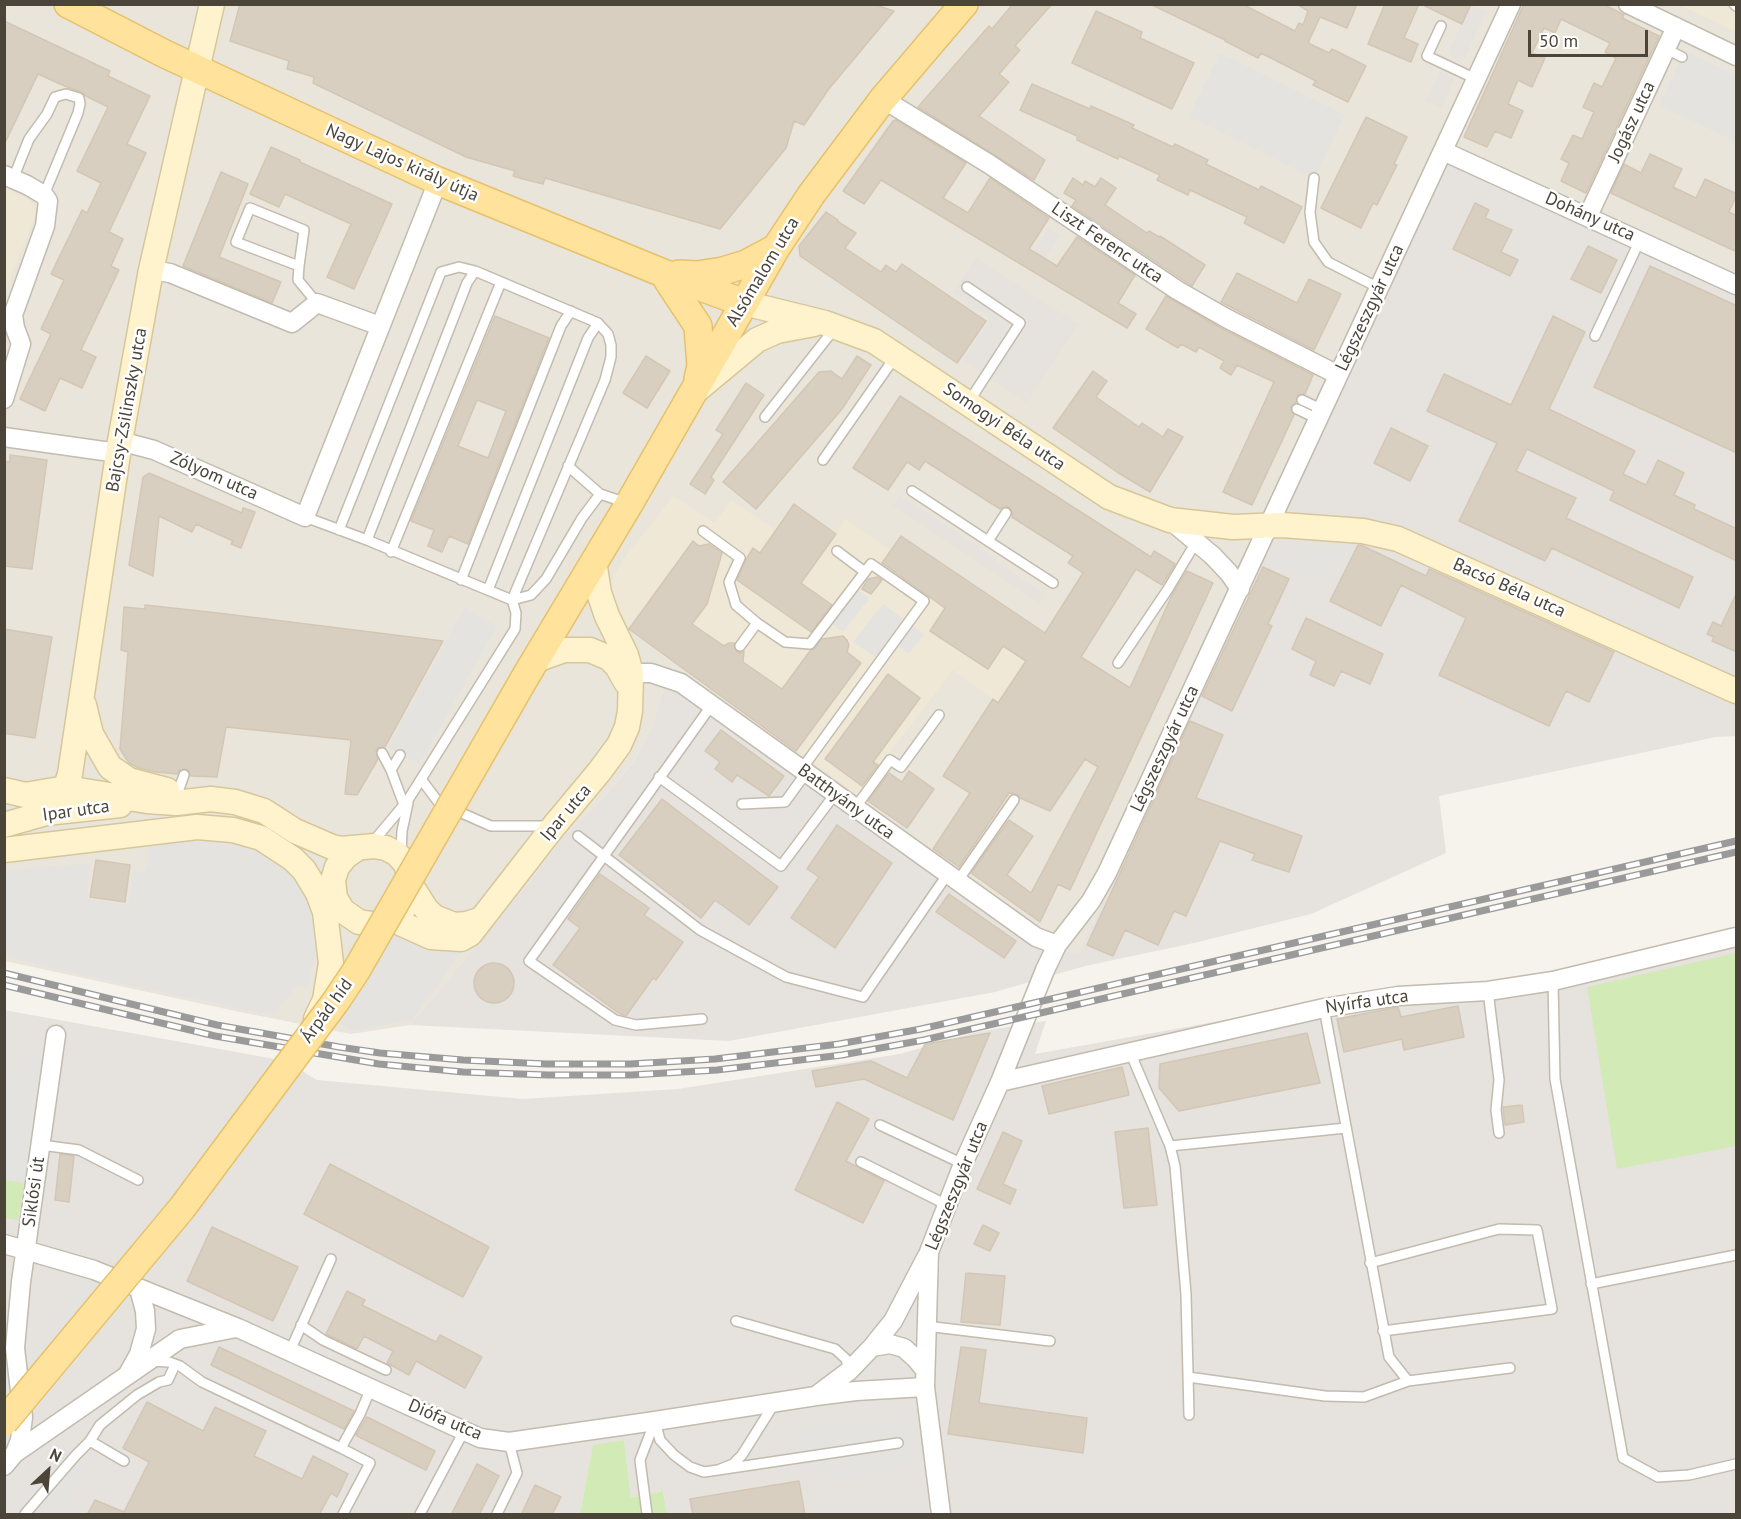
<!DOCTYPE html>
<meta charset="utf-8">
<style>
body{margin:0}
#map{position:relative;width:1741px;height:1519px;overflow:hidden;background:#f6f3ec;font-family:"PT Sans",sans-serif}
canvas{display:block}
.frame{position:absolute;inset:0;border:6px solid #4b4439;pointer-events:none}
.north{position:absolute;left:18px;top:1441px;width:60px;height:60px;-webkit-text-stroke:4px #fff;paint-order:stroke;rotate:26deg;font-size:16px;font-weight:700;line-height:24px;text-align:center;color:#4b4439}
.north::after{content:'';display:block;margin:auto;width:21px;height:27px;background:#4b4439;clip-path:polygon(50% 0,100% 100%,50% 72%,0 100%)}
.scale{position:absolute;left:1528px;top:30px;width:120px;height:27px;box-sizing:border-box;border:3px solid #4b4439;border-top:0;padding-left:8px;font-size:18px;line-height:21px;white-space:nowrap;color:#4b4439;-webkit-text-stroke:4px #fff;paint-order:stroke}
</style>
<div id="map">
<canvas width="1741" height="1519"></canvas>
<div class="frame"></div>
<div class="north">N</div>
<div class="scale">50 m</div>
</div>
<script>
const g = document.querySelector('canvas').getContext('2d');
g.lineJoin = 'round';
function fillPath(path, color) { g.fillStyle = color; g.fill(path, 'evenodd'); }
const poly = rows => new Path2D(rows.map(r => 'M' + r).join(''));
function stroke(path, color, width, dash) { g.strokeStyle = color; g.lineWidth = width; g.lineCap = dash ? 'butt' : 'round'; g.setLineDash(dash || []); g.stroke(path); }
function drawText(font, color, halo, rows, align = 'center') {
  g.font = font + ' "PT Sans",sans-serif'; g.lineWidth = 5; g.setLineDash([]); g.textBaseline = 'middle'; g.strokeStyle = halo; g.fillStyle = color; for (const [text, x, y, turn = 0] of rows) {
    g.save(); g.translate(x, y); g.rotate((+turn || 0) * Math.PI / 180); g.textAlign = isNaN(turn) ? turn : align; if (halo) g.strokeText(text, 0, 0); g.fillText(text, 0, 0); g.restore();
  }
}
fillPath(poly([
 [5,5,1736,5,1736,284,1262,561,1078,954,1034,941,666,683,653,724,633,763,606,795,562,838,526,886,410,1025,351,1034,235,1011,5,961]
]), '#eae5da');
fillPath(poly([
 [1471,5,1486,12,1463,61,1448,54],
 [1440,71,1455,78,1441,108,1426,101],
 [1446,157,1736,284,1736,736,1716,737,1439,796,1446,853,1311,914,1194,943,1085,966,995,992,729,1041,410,1025,526,886,562,838,606,795,633,763,653,724,666,682,1034,941,1078,954,1262,561],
 [1048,228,1060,235,1045,259,1033,252],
 [976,257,1078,324,1027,403,963,361,991,318,953,293],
 [900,495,997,559,996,562,1045,594,1040,603,893,506],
 [1736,928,1736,1514,667,1514,663,1491,631,1498,624,1440,593,1446,580,1514,5,1514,4,1010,286,1061,317,1080,523,1099,678,1089,900,1054,977,1032,1046,1021,1035,1054,1360,996,1504,982]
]), '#e6e2dd');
fillPath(poly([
 [1680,5,1736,5,1736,32],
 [5,189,29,200,35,207,36,214,5,292],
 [673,496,715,523,731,500,774,529,794,504,836,534,845,519,890,550,901,536,1044,632,998,703,953,670,857,795,621,621,609,586,623,560]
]), '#efe8d6');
fillPath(poly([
 [1736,953,1736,1146,1617,1169,1587,987],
 [4,1180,24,1183,18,1220,5,1218],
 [624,1440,631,1498,663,1491,667,1514,580,1514,593,1445]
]), '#d2eab5');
fillPath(poly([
 [1685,51,1736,75,1736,142,1659,105],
 [1220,53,1345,115,1314,178,1189,116],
 [1349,546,1330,585,1278,560,1283,549],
 [854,587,869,599,843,632,827,621],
 [883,604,924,634,909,654,894,643,881,661,853,642],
 [464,608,497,626,419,764,388,748],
 [172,835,215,835,257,846,285,867,304,890,315,910,318,943,307,987,298,985,272,1015,86,976,5,956,5,871,91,863,87,898,128,905,132,873,147,870,149,845],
 [361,930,371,934,402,936,462,951,411,1020,354,1030,314,1012],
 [55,1041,35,1183,5,1179,4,1091,7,1073],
 [94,1270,129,1285,5,1432,5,1383],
 [906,1412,914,1466,818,1481,816,1467,804,1468,797,1428],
 [65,1449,88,1464,64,1514,6,1514]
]), '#e5e3e0');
const building = poly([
 [240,4,872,4,894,11,828,90,804,125,794,121,786,148,720,229,545,178,543,184,523,179,513,176,515,171,466,157,313,83,314,77,287,69,289,61,230,41,240,4],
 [1013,4,1052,4,1015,46,1020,50,999,74,1009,82,979,116,1045,160,1034,180,918,107,989,26,992,29,1013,4],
 [1150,4,1242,4,1295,31,1299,23,1303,25,1308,11,1297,4,1357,4,1347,28,1320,17,1308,43,1329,53,1332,49,1366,66,1348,102,1313,85,1316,81,1261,53,1258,58,1225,41,1225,40,1150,4],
 [1385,4,1419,4,1404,38,1418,44,1411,62,1368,44,1385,4],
 [1421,4,1471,4,1462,24,1421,4],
 [1524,4,1603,4,1624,15,1622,18,1659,36,1586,193,1561,181,1569,163,1561,159,1573,135,1582,139,1594,112,1583,107,1594,83,1602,87,1616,58,1605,52,1610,43,1561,19,1555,33,1544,28,1532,53,1545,58,1532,87,1518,80,1508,104,1523,111,1511,138,1495,131,1487,147,1464,137,1524,4],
 [1096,11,1142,32,1140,38,1194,63,1172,109,1072,63,1096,11],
 [4,21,110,71,108,76,150,96,127,144,146,153,109,232,123,239,111,266,119,270,81,350,96,357,82,388,60,378,45,411,20,399,51,334,41,329,64,280,51,274,82,210,87,213,101,183,77,171,108,107,86,96,82,92,67,87,38,74,4,145,4,21],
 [1032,84,1090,109,1091,106,1134,125,1132,128,1173,147,1175,144,1208,160,1206,164,1259,190,1261,186,1302,207,1284,243,1244,223,1247,217,1190,190,1188,195,1157,180,1160,175,1119,156,1118,159,1077,140,1077,136,1020,110,1032,84],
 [1366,117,1407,137,1394,164,1397,165,1377,205,1373,203,1361,228,1321,208,1366,117],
 [896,120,966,163,943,198,968,213,990,178,1049,218,1029,249,1057,266,1077,237,1135,275,1118,303,1136,314,1127,328,881,180,864,204,843,191,893,121,896,120],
 [271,147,300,160,300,162,392,204,354,289,327,277,351,224,285,194,279,207,250,194,271,147],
 [1650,154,1682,169,1673,187,1696,198,1705,179,1737,194,1729,212,1737,216,1737,252,1611,193,1624,164,1641,173,1650,154],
 [221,172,248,184,219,257,281,282,272,303,183,266,221,172],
 [1073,178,1083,185,1085,181,1095,187,1101,178,1116,188,1105,205,1147,233,1149,231,1159,237,1160,236,1205,265,1192,286,1072,206,1076,200,1064,193,1073,178],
 [1475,203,1489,210,1485,218,1512,230,1501,252,1518,260,1510,276,1453,249,1475,203],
 [826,212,838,220,837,221,856,233,845,248,881,272,886,265,896,272,902,264,986,321,957,363,800,256,799,246,826,212],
 [1588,246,1617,260,1601,293,1571,279,1588,246],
 [1650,266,1737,306,1737,453,1594,387,1650,266],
 [1237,273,1297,303,1309,279,1341,294,1314,350,1221,302,1237,273],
 [1166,296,1221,328,1313,375,1305,394,1298,395,1296,402,1291,407,1291,412,1294,415,1252,505,1223,492,1274,382,1237,365,1231,375,1220,368,1224,361,1199,347,1196,352,1181,344,1178,348,1146,329,1166,296],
 [495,316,549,338,468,544,449,536,442,552,428,546,434,530,411,521,495,316],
 [477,400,506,411,488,458,458,446,477,400],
 [1553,316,1585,332,1549,409,1635,451,1623,474,1646,485,1658,460,1684,473,1674,495,1695,505,1694,509,1737,529,1737,561,1610,500,1614,491,1527,449,1516,471,1576,498,1566,518,1693,577,1679,608,1552,548,1545,561,1459,521,1497,443,1427,411,1444,374,1511,405,1553,316],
 [646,356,670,371,647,408,623,393,646,356],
 [857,356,871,365,842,409,756,509,723,482,819,372,831,371,842,379,857,356],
 [1093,371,1107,381,1096,397,1139,427,1142,423,1163,437,1168,429,1183,437,1150,492,1117,472,1053,428,1093,371],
 [746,383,764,395,711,477,714,480,705,494,690,484,723,434,716,430,746,383],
 [900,396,1151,557,1154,551,1175,564,1162,585,1136,569,1081,657,1130,688,1172,595,1187,571,1213,583,1070,890,1058,884,1040,922,971,873,1009,820,1033,836,1007,875,1031,893,1098,767,1085,759,1050,811,1020,798,1017,794,1009,793,959,867,933,849,970,793,943,776,993,699,998,703,1026,661,1003,646,988,669,930,631,945,608,882,563,901,536,1045,633,1083,573,1068,563,1073,556,1012,517,1013,513,1010,508,1006,506,1000,509,925,461,919,470,907,462,888,490,853,468,900,396],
 [1391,428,1428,446,1410,481,1374,463,1391,428],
 [10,455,47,460,32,569,4,566,4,461,10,462,10,455],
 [149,473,242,513,243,508,255,512,241,548,231,544,233,541,196,524,192,532,159,516,153,576,129,565,143,477,149,473],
 [794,504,836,534,801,583,832,605,811,632,737,580,747,558,753,548,760,553,794,504],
 [693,541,699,546,709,544,722,553,707,604,692,624,724,646,729,643,734,643,736,651,740,653,744,651,743,662,782,689,810,651,815,648,822,639,843,636,847,640,849,645,847,652,861,663,796,751,629,629,693,541],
 [1358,545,1363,546,1426,576,1429,569,1614,652,1589,702,1566,691,1549,726,1439,675,1466,618,1401,585,1381,626,1330,601,1358,545],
 [1263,567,1289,579,1268,624,1272,626,1232,711,1202,696,1263,567],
 [877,577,882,580,871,594,862,589,868,579,877,577],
 [1737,592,1737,652,1712,641,1714,637,1707,634,1713,622,1721,626,1737,592],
 [145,605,218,613,443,641,385,747,379,747,376,750,378,759,357,795,345,794,351,740,226,727,217,777,191,776,189,771,186,769,180,770,177,774,156,772,139,768,129,763,120,749,128,652,121,650,124,607,145,609,145,605],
 [1306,618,1383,654,1370,684,1341,671,1334,686,1310,675,1316,661,1292,649,1306,618],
 [4,629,52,637,35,738,4,733,4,629],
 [888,674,920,698,873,762,878,765,862,786,825,759,888,674],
 [1190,721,1223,735,1196,798,1302,836,1289,872,1252,860,1255,854,1220,841,1186,916,1174,911,1158,945,1125,930,1113,956,1087,945,1190,721],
 [721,730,784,776,769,796,737,775,732,782,715,769,720,762,705,751,721,730],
 [909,771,934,789,907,828,868,801,889,773,902,782,909,771],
 [662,799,778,887,749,925,715,900,701,918,619,855,662,799],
 [837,825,892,863,835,948,791,918,819,877,807,869,837,825],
 [96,860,130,865,125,902,90,897,96,860],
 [600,874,649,908,644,915,683,942,656,980,653,978,626,1016,620,1014,553,965,580,928,568,919,600,874],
 [949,894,1016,941,1004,958,936,912,949,894],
 '474 983a20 20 0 1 1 40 0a20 20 0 1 1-40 0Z',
 [1458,1006,1464,1037,1404,1050,1402,1039,1344,1052,1337,1019,1398,1007,1401,1017,1458,1006],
 [990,1033,953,1120,864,1079,816,1087,812,1071,871,1061,907,1078,925,1044,990,1033],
 [1307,1033,1320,1083,1179,1111,1159,1088,1160,1064,1307,1033],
 [1122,1067,1129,1095,1049,1114,1042,1086,1122,1067],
 [837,1102,869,1119,846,1161,884,1181,863,1223,795,1190,837,1102],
 [1522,1105,1524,1122,1505,1125,1503,1107,1522,1105],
 [1148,1128,1157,1205,1124,1208,1115,1132,1148,1128],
 [1003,1132,1022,1141,1003,1184,1016,1190,1010,1204,977,1189,1003,1132],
 [60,1154,74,1156,69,1202,55,1200,60,1154],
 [330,1164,489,1247,463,1297,304,1214,330,1164],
 [983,1225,999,1233,990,1251,974,1244,983,1225],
 [212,1227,298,1267,273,1321,187,1281,212,1227],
 [966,1273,1005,1276,1000,1325,961,1322,966,1273],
 [347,1291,365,1300,362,1305,436,1342,440,1335,482,1357,465,1388,416,1361,409,1375,391,1365,387,1363,393,1351,364,1336,357,1349,326,1334,347,1291],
 [219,1347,354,1411,344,1429,211,1365,219,1347],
 [961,1347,986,1350,979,1403,1087,1418,1083,1453,948,1434,961,1347],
 [147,1402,203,1431,215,1407,266,1431,254,1456,302,1479,313,1456,348,1474,337,1497,331,1493,319,1515,87,1515,95,1500,124,1512,149,1462,123,1448,147,1402],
 [367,1417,435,1451,426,1470,357,1436,356,1435,367,1417],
 [477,1464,499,1476,479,1515,451,1515,477,1464],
 [799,1481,805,1515,693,1515,690,1499,799,1481],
 [535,1485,561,1497,552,1515,521,1515,535,1485]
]);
fillPath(building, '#d8cfc1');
stroke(building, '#d3c7b4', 1.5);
const lane = poly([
 [1734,4,1736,6],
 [1441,26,1427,56,1476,79],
 [1666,49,1682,57],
 [1314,178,1310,212,1314,242,1328,262,1379,288],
 [13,179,29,139,47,114,55,97,66,94,79,98,80,104,78,113,44,195],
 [299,266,304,230,250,208,236,242,299,266,298,280,317,303],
 [967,287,1020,323,968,403],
 [1595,336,1640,240],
 [1302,400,1323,410],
 [1297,409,1318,419],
 [765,417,835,328],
 [823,460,895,357],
 [568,466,600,494],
 [912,491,988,541,1006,513],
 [305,517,367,540,512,600,531,595,546,579,582,518,600,494,627,503],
 [339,530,441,272,459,267,475,271,598,323,608,334,611,345,611,357,605,380,512,600,516,613,515,629,408,800,372,843],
 [703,531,740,558,729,582,736,605,757,623,785,642,810,644,871,564,924,601,801,770],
 [367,540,467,283,475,271],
 [988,541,1053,583],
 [837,551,865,572],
 [391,552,501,282],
 [461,580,561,326,571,311],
 [488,590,588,338,598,323],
 [740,646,757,623],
 [1118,663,1168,589,1196,542],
 [382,753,391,770,404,805],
 [391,770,400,755],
 [659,777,781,866,835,794],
 [421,779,439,803,491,826,549,826],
 [178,792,184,775],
 [742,804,785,802,806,773],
 [855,808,890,760,901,767,939,715],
 [578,836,700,930,786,977,863,997,947,875],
 [401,854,402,831,408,803],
 [957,882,1014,800],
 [1553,981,1555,1079,1623,1458,1658,1477,1689,1475,1736,1464],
 [1488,991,1499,1080,1496,1110,1499,1133],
 [1324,1008,1389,1357,1408,1381,1510,1368],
 [702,1019,636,1025,615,1020,529,961,711,706],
 [1130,1052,1170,1146,1175,1166,1186,1294,1189,1415],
 [880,1125,963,1164],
 [41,1145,79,1150,138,1180],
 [1170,1146,1346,1128],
 [861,1162,947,1205],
 [1370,1263,1499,1229,1537,1230,1552,1309,1383,1331],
 [1591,1284,1736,1255],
 [736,1321,835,1349,846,1359,849,1371],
 [301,1325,323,1340,386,1370],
 [926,1326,1050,1341],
 [290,1351,331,1259],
 [151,1361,169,1362,180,1366,202,1382,341,1448,360,1414,371,1388],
 [1188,1377,1325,1396,1364,1397,1408,1381],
 [655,1421,660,1440,674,1455,690,1467,704,1472,718,1470,733,1464,742,1455,774,1404],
 [90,1441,124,1461],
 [341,1448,370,1463,343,1514],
 [718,1470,898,1443],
 [25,1514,76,1455,90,1441,100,1425,137,1395,159,1382,168,1380,175,1365],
 [420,1514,464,1431],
 [497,1514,517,1473,509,1442],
 [647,1514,640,1460,655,1421]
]);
const street = poly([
 [1628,4,1736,56],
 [883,99,989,164,1177,290,1226,318,1338,375],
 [1443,151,1736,285],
 [4,175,27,185,44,195,48,201,45,226,13,315,15,328,21,344,4,399],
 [1588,216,1676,27],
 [151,270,170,273,292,323,317,303,380,326],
 [4,437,118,453],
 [120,441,154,450,305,517,438,181],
 [1170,520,1213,556,1229,573,1240,589],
 [631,673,651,673,681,683,1036,937,1057,945],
 [1000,1082,1324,1008,1398,996,1488,991,1553,981,1736,937],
 [4,1244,94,1270,238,1328,480,1438,509,1442,655,1421,816,1396,856,1391,925,1387],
 [872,1347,890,1344,904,1348,916,1359,924,1369],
 [129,1372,139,1354,146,1329,145,1311,139,1289],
 [817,1395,849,1371,872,1347,893,1321,927,1256],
 [15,1453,20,1440,23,1417,15,1348,21,1282,56,1035],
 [4,1466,15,1453,180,1339,236,1328],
 [941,1514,925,1387,929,1252,963,1164,1000,1082,1045,970,1057,945,1091,901,1107,873,1511,4]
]);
const secondary = poly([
 [744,303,825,323,874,341,1109,497,1170,520,1233,527,1282,525,1363,531,1398,539,1736,691],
 [698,389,757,340,777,331,814,324],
 [536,660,564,650,590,650,609,658,617,666,626,682],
 [84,705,91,734,110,767,129,780,167,790],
 [4,790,25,795,66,788,147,801,176,803,211,799,235,802,264,811,295,831,332,847,342,849,374,846,386,848,397,854,405,863,410,875,412,887,409,900,402,911,385,922,372,924,359,922,343,911,335,898,333,880,337,867,346,856,358,848],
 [46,813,63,795,70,774,120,441,151,270,212,4],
 [4,825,46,813,120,805],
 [4,850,197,827,233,830,261,838,293,859,304,870,318,893,325,912,331,963,325,1000,316,1019],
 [412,887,426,909,434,917,454,925,467,924,479,920],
 [391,919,431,937,461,939,470,934,554,826,599,772,619,745,627,727,630,711,631,673,626,655,607,616,599,593,594,561]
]);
const primary = poly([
 [68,4,165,54,438,181,663,273,744,303],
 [663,273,698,326,701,366,698,379],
 [679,274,697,275,723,271,746,264,776,248],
 [527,674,629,504,776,248,811,195,883,99,964,4]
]);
stroke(lane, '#c2bbae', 12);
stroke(street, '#c2bbae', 21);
stroke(secondary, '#d6c79b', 27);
stroke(primary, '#e6c16a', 30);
stroke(lane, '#fff', 9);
stroke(street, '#fff', 18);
stroke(secondary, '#fff3cd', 24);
stroke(primary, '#ffe39c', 27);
const rail = poly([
 [4,973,217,1025,339,1047,380,1053,463,1060,546,1064,630,1064,715,1059,839,1044,921,1029,1736,841],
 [4,985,215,1036,379,1064,463,1072,548,1075,631,1075,717,1070,842,1055,924,1040,1736,852]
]);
stroke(rail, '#9a9a9a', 7);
stroke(rail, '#fff', 4.5, [14]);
const primaryBridge = poly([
 [4,1422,182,1208,336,1001,356,971,527,674]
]);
stroke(primaryBridge, '#e6c16a', 30, []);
stroke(primaryBridge, '#ffe39c', 27);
drawText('18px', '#4b4439', '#fff', [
 ["Jogász utca",1632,122,-65],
 ["Nagy Lajos király útja",402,163,24],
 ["Dohány utca",1590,217,24],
 ["Liszt Ferenc utca",1107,243,34],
 ["Alsómalom utca",763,272,-59],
 ["Légszeszgyár utca",1370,308,-65],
 ["Bajcsy-Zsilinszky utca",127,410,-80],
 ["Somogyi Béla utca",1004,427,34],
 ["Zólyom utca",214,476,24],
 ["Bacsó Béla utca",1509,588,24],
 ["Légszeszgyár utca",1165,749,-65],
 ["Batthyány utca",846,802,36],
 ["Ipar utca",76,811,-8],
 ["Ipar utca",566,813,-50],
 ["Nyírfa utca",1367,1002,-8],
 ["Árpád híd",327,1011,-54],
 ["Légszeszgyár utca",957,1186,-68],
 ["Siklósi út",34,1192,-82],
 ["Diófa utca",445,1420,23]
]);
</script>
